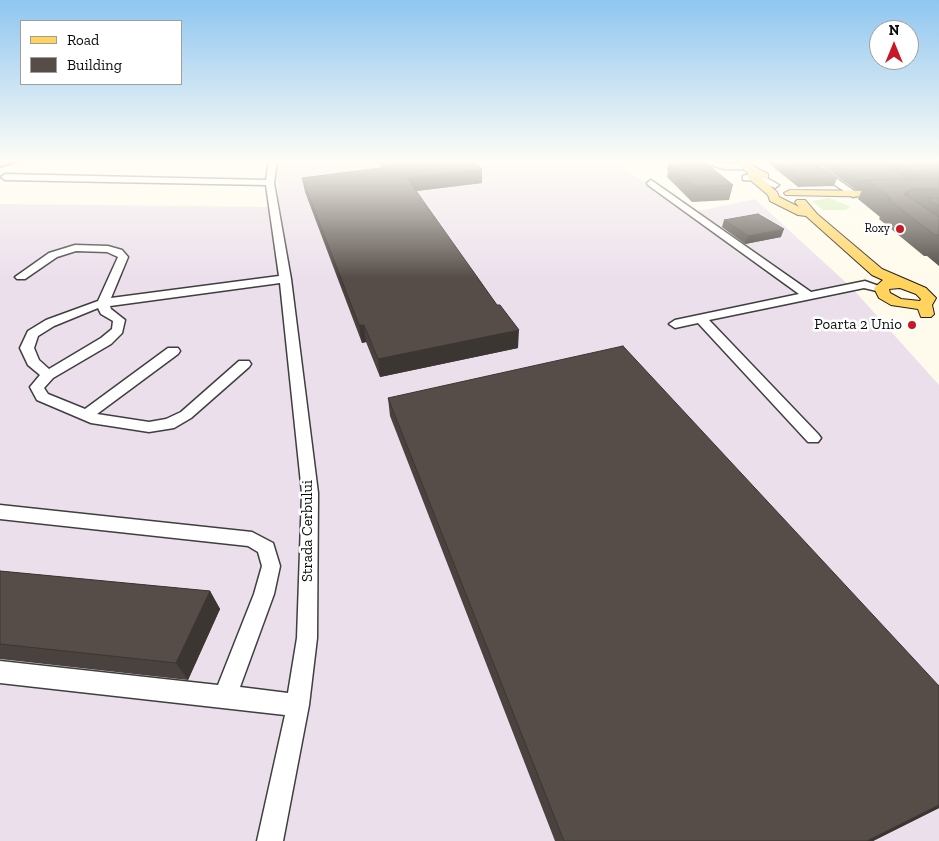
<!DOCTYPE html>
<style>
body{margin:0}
#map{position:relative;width:939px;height:841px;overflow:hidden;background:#fffbec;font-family:"Zilla Slab",serif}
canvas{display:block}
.legend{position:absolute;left:20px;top:20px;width:162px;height:65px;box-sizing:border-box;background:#fff;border:1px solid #9e9e9e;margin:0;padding:6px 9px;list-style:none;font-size:15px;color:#0c0c0c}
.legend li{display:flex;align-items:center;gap:10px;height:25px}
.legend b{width:25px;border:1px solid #9e9e9e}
.north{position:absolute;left:869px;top:20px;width:50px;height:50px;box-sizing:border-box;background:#fff;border:1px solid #9e9e9e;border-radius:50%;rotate:0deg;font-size:14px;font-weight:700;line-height:20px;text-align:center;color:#0c0c0c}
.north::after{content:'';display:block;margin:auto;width:18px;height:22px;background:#c91825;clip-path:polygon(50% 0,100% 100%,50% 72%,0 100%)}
</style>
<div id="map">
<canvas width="939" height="841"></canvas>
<ul class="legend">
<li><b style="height:6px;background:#ffd35c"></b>Road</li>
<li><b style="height:14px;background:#564d48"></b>Building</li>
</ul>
<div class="north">N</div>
</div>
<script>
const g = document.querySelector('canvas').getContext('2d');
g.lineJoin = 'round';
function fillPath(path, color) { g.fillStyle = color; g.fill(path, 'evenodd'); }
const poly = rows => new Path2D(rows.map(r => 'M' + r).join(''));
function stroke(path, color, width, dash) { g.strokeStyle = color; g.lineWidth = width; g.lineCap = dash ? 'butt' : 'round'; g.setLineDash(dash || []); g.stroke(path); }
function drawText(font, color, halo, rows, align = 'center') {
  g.font = font + ' "Zilla Slab",serif'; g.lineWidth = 5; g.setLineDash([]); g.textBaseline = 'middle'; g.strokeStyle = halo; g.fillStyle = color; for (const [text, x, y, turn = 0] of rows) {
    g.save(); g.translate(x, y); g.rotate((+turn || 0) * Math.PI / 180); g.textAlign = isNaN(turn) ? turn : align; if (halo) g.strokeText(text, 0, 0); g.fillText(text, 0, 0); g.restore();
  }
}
fillPath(poly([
 [277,161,613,161,689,213,755,199,852,288,939,385,939,841,0,841,0,204,278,207]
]), '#ebdfec');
fillPath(poly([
 [829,198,847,205,850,208,845,210,823,210,812,201]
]), '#d2edb2');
const minor = poly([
 [269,161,277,161,274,183,291,279,318,493,317,638,309,705,283,841,257,841,285,715,0,683,0,661,218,685,254,594,262,566,258,552,248,546,0,519,0,505,252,532,273,543,280,566,274,594,240,687,288,693,297,638,302,493,280,283,110,306,111,309,125,320,122,333,111,344,53,378,44,388,48,394,85,409,168,348,178,348,180,351,178,354,97,414,149,422,166,419,181,412,239,361,249,361,251,364,249,367,191,418,174,428,149,432,91,423,37,400,30,387,40,375,28,365,20,348,28,331,46,320,98,301,118,257,107,252,76,251,57,257,25,279,17,279,15,277,49,253,75,245,108,246,122,250,128,257,111,298,279,276,266,185,5,180,1,177,5,174,266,180,269,161],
 [98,308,101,314,113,321,112,329,101,338,49,369,39,360,34,348,38,336,54,326,98,308],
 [698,161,746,165,750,167,746,169,724,169,698,161],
 [817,169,823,169,860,195,853,197,817,173,817,169],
 [746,175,763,176,779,185,775,188,759,181,743,180,743,176,746,175],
 [651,180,811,292,865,281,887,289,881,292,864,288,709,320,818,434,821,438,818,442,808,442,698,323,675,328,669,324,675,320,799,294,648,185,647,183,651,180]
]);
const major = poly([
 [733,161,744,161,768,174,768,178,761,178,777,192,779,197,799,207,795,202,797,200,805,200,817,214,882,269,926,288,936,298,932,305,934,314,931,317,921,317,918,309,891,305,879,298,874,288,883,280,872,275,806,216,798,215,770,201,768,195,748,178,748,173,733,161],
 [900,288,916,294,921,299,920,301,901,299,890,293,889,289,900,288],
 [790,190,885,191,891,194,885,197,786,195,784,193,790,190]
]);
stroke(minor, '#3f3f3f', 3);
stroke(major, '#1d1d1d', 2);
fillPath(minor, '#fff');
fillPath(major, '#ffd35c');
stroke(poly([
 [0,167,20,161]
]), '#c91825', 2.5);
fillPath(poly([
 [379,161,474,161,482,169,482,183,416,191,518,348,380,377,366,342,362,343,305,192,302,178,382,168],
 [669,161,703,161,733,185,729,200,692,202,667,177,668,171,667,169],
 [766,161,939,161,939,266,927,256,924,256,879,219,880,217,858,199,862,190,856,190,822,166,820,166,837,178,834,186,798,187],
 [724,220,781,237,745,244,722,227],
 [388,398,939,686,939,808,873,841,555,841,390,416],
 [0,571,210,591,220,609,188,680,0,659]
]), '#4a423e');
fillPath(poly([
 [482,169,482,183,408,192,407,178],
 [911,189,901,209,904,194],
 [784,229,781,237,745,244,748,236],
 [359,325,364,325,366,342,362,343],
 [519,330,518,348,380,377,378,359],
 [210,591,220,609,188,680,176,663],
 [939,805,939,808,873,841,867,841]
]), '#3c3632');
const building = poly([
 [385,161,474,161,482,169,407,178,497,305,500,305,519,330,378,359,364,325,359,325,302,178,388,167,385,161],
 [675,161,703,161,733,185,695,187,670,163,677,163,675,161],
 [778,161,818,161,818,165,837,178,801,179,778,161],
 [829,161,881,161,907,179,867,180,866,181,860,181,829,161],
 [896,161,939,161,939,179,925,179,896,161],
 [939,179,939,189,911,189,904,194,939,217,939,235,935,235,888,199,892,199,867,180,939,179],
 [927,198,939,198,939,206,927,198],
 [758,214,784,229,748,236,724,220,758,214],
 [623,346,939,686,939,805,867,841,564,841,388,398,623,346],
 [0,571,210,591,176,663,0,644,0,571]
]);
fillPath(building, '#564d48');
stroke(building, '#3c3632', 1);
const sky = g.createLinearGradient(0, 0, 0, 278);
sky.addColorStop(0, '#8fc6f0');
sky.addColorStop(0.58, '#fffdf6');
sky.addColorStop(1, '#fffdf600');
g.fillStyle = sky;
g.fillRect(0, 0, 939, 278);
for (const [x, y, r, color] of [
 [900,229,5,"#c91825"],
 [912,325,5,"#c91825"]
]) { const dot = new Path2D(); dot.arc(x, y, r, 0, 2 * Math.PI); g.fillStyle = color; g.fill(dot); stroke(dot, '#fff', 2); }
drawText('12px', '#0c0c0c', '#fff', [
 ["Roxy",890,229]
], 'right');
drawText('15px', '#0c0c0c', '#fff', [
 ["Poarta 2 Unio",902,325]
], 'right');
drawText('15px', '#0c0c0c', '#fff', [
 ["Strada Cerbului",308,531,-90]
]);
</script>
